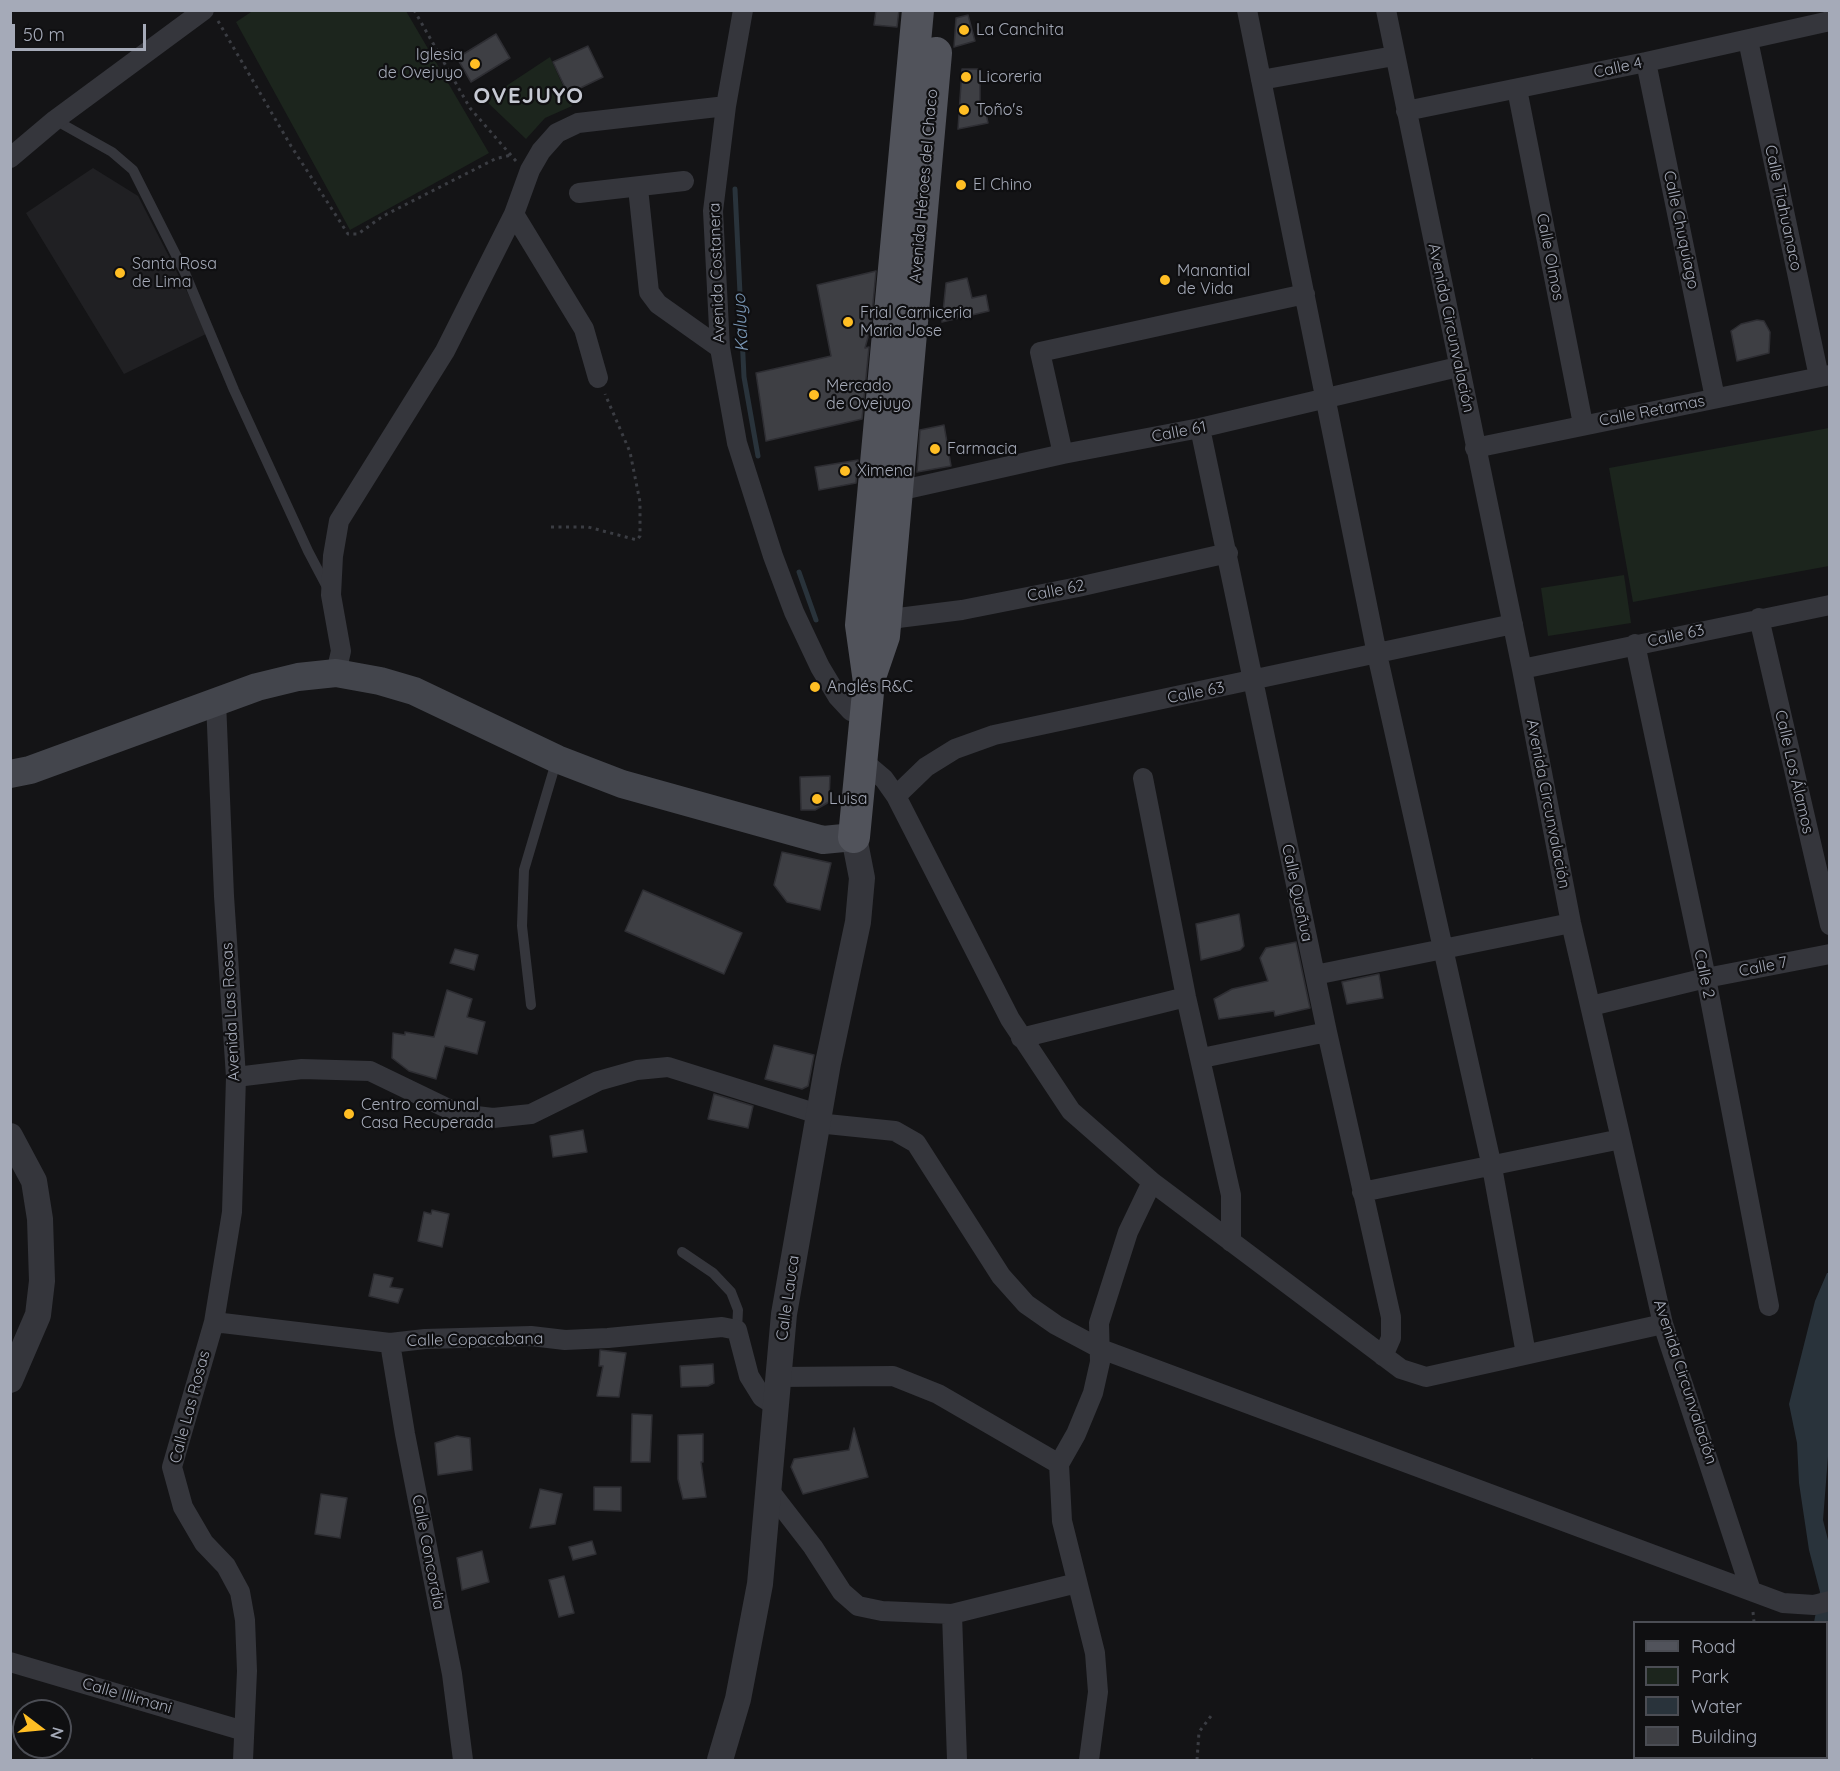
<!DOCTYPE html>
<meta charset="utf-8">
<style>
body{margin:0}
#map{position:relative;width:1840px;height:1771px;overflow:hidden;background:#141416;font-family:Quicksand,sans-serif}
canvas{display:block}
.frame{position:absolute;inset:0;border:12px solid #a5aab8;pointer-events:none}
.legend{position:absolute;left:1633px;top:1621px;width:195px;height:138px;box-sizing:border-box;background:#0f0f11;border:2px solid #4b4d54;margin:0;padding:8px 10px;list-style:none;font-size:18px;color:#a5aab8}
.legend li{display:flex;align-items:center;gap:12px;height:30px}
.legend b{width:30px;border:2px solid #4b4d54}
.north{position:absolute;left:12px;top:1699px;width:60px;height:60px;box-sizing:border-box;background:#0f0f11;border:2px solid #4b4d54;border-radius:50%;rotate:106deg;font-size:16px;font-weight:700;line-height:24px;text-align:center;color:#a5aab8}
.north::after{content:'';display:block;margin:auto;width:21px;height:27px;background:#ffbe24;clip-path:polygon(50% 0,100% 100%,50% 72%,0 100%)}
.scale{position:absolute;left:12px;top:24px;width:134px;height:27px;box-sizing:border-box;border:3px solid #a5aab8;border-top:0;padding-left:8px;font-size:18px;line-height:21px;white-space:nowrap;color:#a5aab8;-webkit-text-stroke:4px #0f0f11;paint-order:stroke}
</style>
<div id="map">
<canvas width="1840" height="1771"></canvas>
<div class="frame"></div>
<ul class="legend">
<li><b style="height:8px;background:#51535b"></b>Road</li>
<li><b style="height:16px;background:#1c251d"></b>Park</li>
<li><b style="height:16px;background:#29333b"></b>Water</li>
<li><b style="height:16px;background:#3e3f44"></b>Building</li>
</ul>
<div class="north">N</div>
<div class="scale">50 m</div>
</div>
<script>
const g = document.querySelector('canvas').getContext('2d');
g.lineJoin = 'round';
function fillPath(path, color) { g.fillStyle = color; g.fill(path, 'evenodd'); }
const poly = rows => new Path2D(rows.map(r => 'M' + r).join(''));
function stroke(path, color, width, dash) { g.strokeStyle = color; g.lineWidth = width; g.lineCap = dash ? 'butt' : 'round'; g.setLineDash(dash || []); g.stroke(path); }
function drawText(font, color, halo, rows, align = 'center') {
  g.font = font + ' Quicksand,sans-serif'; g.lineWidth = 4.5; g.setLineDash([]); g.textBaseline = 'middle'; g.strokeStyle = halo; g.fillStyle = color; for (const [text, x, y, turn = 0] of rows) {
    g.save(); g.translate(x, y); g.rotate((+turn || 0) * Math.PI / 180); g.textAlign = isNaN(turn) ? turn : align; if (halo) g.strokeText(text, 0, 0); g.fillText(text, 0, 0); g.restore();
  }
}
fillPath(poly([
 [93,168,138,196,208,333,124,374,26,213]
]), '#202023');
fillPath(poly([
 [254,10,406,11,489,153,350,230,236,22],
 [550,57,572,106,545,118,526,139,485,100],
 [1829,428,1829,566,1633,602,1609,468],
 [1624,575,1631,623,1548,636,1541,588]
]), '#1c251d');
fillPath(poly([
 [1827,1273,1829,1273,1830,1431,1823,1520,1830,1548,1829,1760,1799,1760,1799,1758,1826,1758,1826,1622,1814,1622,1820,1592,1809,1550,1799,1483,1797,1443,1789,1404,1815,1301]
]), '#29333b');
stroke(poly([
 [735,189,744,377,758,456],
 [799,572,816,620]
]), '#29333b', 5);
const building = poly([
 [876,10,899,10,897,27,874,25,876,10],
 [968,15,975,41,954,47,956,18,968,15],
 [496,34,510,58,471,82,457,58,496,34],
 [588,46,603,77,568,94,553,62,588,46],
 [962,69,980,69,980,103,984,104,988,123,958,129,962,69],
 [876,271,871,326,865,348,869,347,862,419,766,441,756,373,831,356,817,285,876,271],
 [967,278,972,298,986,295,989,311,942,322,946,283,967,278],
 [1757,320,1764,321,1770,332,1769,353,1737,361,1731,331,1741,324,1757,320],
 [944,425,951,466,917,472,920,430,944,425],
 [858,460,856,483,819,490,815,467,858,460],
 [830,776,829,802,815,810,801,810,800,777,830,776],
 [782,852,831,863,820,910,787,902,774,885,782,852],
 [643,890,742,933,724,974,625,931,643,890],
 [1239,914,1244,946,1240,950,1201,960,1196,924,1239,914],
 [1296,942,1310,1008,1275,1016,1274,1011,1219,1019,1214,999,1232,989,1268,981,1260,958,1266,948,1296,942],
 [455,949,478,955,474,970,450,963,455,949],
 [1379,974,1383,998,1347,1004,1342,982,1379,974],
 [447,990,472,999,467,1017,485,1022,477,1054,445,1046,436,1079,409,1071,392,1058,393,1033,405,1035,405,1032,434,1037,447,990],
 [774,1045,814,1055,808,1086,802,1089,765,1079,774,1045],
 [714,1094,753,1106,748,1128,708,1119,714,1094],
 [583,1130,587,1152,553,1157,550,1136,583,1130],
 [432,1210,449,1214,442,1247,418,1241,424,1212,431,1214,432,1210],
 [374,1274,393,1278,390,1287,403,1289,398,1303,369,1296,374,1274],
 [600,1350,626,1353,619,1397,597,1396,603,1366,599,1366,600,1350],
 [713,1364,714,1383,708,1386,681,1387,680,1366,713,1364],
 [632,1414,652,1415,650,1462,631,1462,632,1414],
 [854,1428,868,1477,803,1494,791,1467,794,1459,849,1450,854,1428],
 [703,1434,703,1462,701,1462,706,1497,683,1499,678,1479,678,1435,703,1434],
 [457,1436,470,1438,472,1470,438,1475,435,1443,457,1436],
 [594,1487,621,1487,621,1511,594,1510,594,1487],
 [540,1489,562,1494,555,1524,530,1528,540,1489],
 [321,1494,347,1498,340,1538,315,1534,321,1494],
 [592,1541,596,1554,573,1560,569,1547,592,1541],
 [482,1551,489,1582,462,1590,457,1558,482,1551],
 [564,1576,574,1613,559,1617,549,1580,564,1576]
]);
fillPath(building, '#3e3f44');
stroke(building, '#2e2e33', 1.5);
stroke(poly([
 [414,10,470,108,516,161],
 [218,21,291,146,348,234,358,234,383,216,495,159,511,155],
 [551,527,588,527,637,540,640,536,640,502,630,452,605,394],
 [1753,1612,1754,1622],
 [1770,1758,1771,1760],
 [1197,1760,1199,1732,1211,1716],
 [1532,1760,1533,1759]
]), '#3b3d43', 3, [3, 4.5]);
stroke(poly([
 [55,120,112,152,133,170,185,273,234,390,308,551,328,589],
 [531,1005,522,926,524,870,557,759],
 [682,1252,713,1273,731,1292,738,1310,737,1330]
]), '#35363c', 10);
stroke(poly([
 [743,10,726,106,713,211,720,348,737,443,773,556,794,612,820,667,838,697,851,711,865,716],
 [1247,10,1377,654,1492,1167,1526,1354],
 [1386,10,1522,669,1571,923,1621,1139,1663,1324,1750,1588],
 [1748,40,1819,377],
 [1646,62,1715,398],
 [1261,80,1394,56],
 [1517,89,1583,424],
 [1406,111,1646,62,1830,21],
 [10,158,55,120,204,10],
 [638,188,649,292,658,304,720,348],
 [579,193,684,181],
 [514,214,584,329,598,378],
 [1200,428,1327,1032,1391,1317,1391,1338,1383,1356],
 [1475,448,1830,375],
 [1063,454,1040,352,1305,294],
 [898,491,1063,454,1200,428,1458,367],
 [1759,618,1830,925],
 [885,627,898,618,962,610,1078,587,1228,553],
 [1635,644,1706,978,1769,1306],
 [1522,669,1830,605],
 [336,673,341,651,331,595,333,556,339,521,445,351,514,214,530,170,541,151,557,133,578,123,726,106],
 [216,701,224,896,236,1077,232,1212,214,1322,172,1467,183,1507,204,1543,226,1566,240,1592,245,1620,247,1671,243,1760],
 [862,764,871,768,884,779,896,796,1010,1019,1071,1111,1152,1182,1401,1369,1426,1377,1663,1324],
 [1143,778,1186,997,1231,1195,1231,1242],
 [896,796,926,767,955,749,994,735,1513,624],
 [1315,975,1571,923],
 [1591,1006,1706,978,1830,954],
 [1021,1038,1186,997],
 [1202,1058,1327,1032],
 [236,1077,302,1069,370,1071,459,1114,493,1118,531,1114,598,1081,637,1070,668,1067,818,1114],
 [817,1123,895,1131,916,1143,1001,1276,1026,1304,1056,1325,1101,1349,1783,1603,1814,1605,1830,1601],
 [1362,1192,1621,1139],
 [214,1322,390,1343,425,1339,531,1336,565,1340,608,1338,722,1327,737,1330,749,1376,762,1397,776,1406],
 [390,1343,405,1434,452,1674,463,1760],
 [779,1377,893,1376,938,1394,1059,1464],
 [769,1490,813,1547,842,1592,858,1606,882,1611,952,1614,1077,1583],
 [952,1614,957,1760],
 [10,1662,244,1731],
 [1089,1760,1098,1692,1095,1653,1062,1521,1059,1464,1076,1434,1093,1393,1100,1362,1099,1323,1128,1232,1152,1182]
]), '#35363c', 20);
stroke(poly([
 [10,1136,34,1181,40,1219,42,1281,38,1315,10,1380],
 [720,1760,738,1699,760,1584,784,1314,828,1063,858,922,862,878,854,837]
]), '#35363c', 26);
stroke(poly([
 [10,774,30,770,257,687,298,677,336,673,380,681,414,691,557,759,622,784,823,840,854,837]
]), '#43454c', 28);
stroke(poly([
 [871,674,884,636,936,53],
 [854,837,869,682,861,625,918,10]
]), '#51535b', 32);
for (const [x, y, r, color] of [
 [964,30,6,"#ffbe24"],
 [475,64,6,"#ffbe24"],
 [966,77,6,"#ffbe24"],
 [964,110,6,"#ffbe24"],
 [961,185,6,"#ffbe24"],
 [120,273,6,"#ffbe24"],
 [1165,280,6,"#ffbe24"],
 [848,322,6,"#ffbe24"],
 [814,395,6,"#ffbe24"],
 [935,449,6,"#ffbe24"],
 [845,471,6,"#ffbe24"],
 [815,687,6,"#ffbe24"],
 [817,799,6,"#ffbe24"],
 [349,1114,6,"#ffbe24"]
]) { const dot = new Path2D(); dot.arc(x, y, r, 0, 2 * Math.PI); g.fillStyle = color; g.fill(dot); stroke(dot, '#0f0f11', 2); }
drawText('16px', '#a5aab8', '#0f0f11', [
 ["La Canchita",976,30],
 ["Iglesia",463,55,"right"],
 ["de Ovejuyo",463,73,"right"],
 ["Licoreria",978,77],
 ["Toño's",976,110],
 ["El Chino",973,185],
 ["Santa Rosa",132,264],
 ["de Lima",132,282],
 ["Manantial",1177,271],
 ["de Vida",1177,289],
 ["Frial Carniceria",860,313],
 ["Maria Jose",860,331],
 ["Mercado",826,386],
 ["de Ovejuyo",826,404],
 ["Farmacia",947,449],
 ["Ximena",857,471],
 ["Anglés R&C",827,687],
 ["Luisa",829,799],
 ["Centro comunal",361,1105],
 ["Casa Recuperada",361,1123]
], 'left');
drawText('16px', '#a5aab8', '#0f0f11', [
 ["Calle 4",1618,68,-12],
 ["Avenida Héroes del Chaco",924,186,-85],
 ["Calle Tiahuanaco",1783,208,78],
 ["Calle Chuquiago",1681,230,78],
 ["Calle Olmos",1550,257,79],
 ["Avenida Costanera",717,273,-92],
 ["Avenida Circunvalación",1451,328,78],
 ["Calle Retamas",1652,411,-11],
 ["Calle 61",1179,432,-11],
 ["Calle 62",1056,591,-11],
 ["Calle 63",1676,636,-12],
 ["Calle 63",1196,693,-11],
 ["Calle Los Álamos",1794,772,77],
 ["Avenida Circunvalación",1548,804,79],
 ["Calle Queñua",1297,893,78],
 ["Calle 7",1763,967,-11],
 ["Calle 2",1704,974,78],
 ["Avenida Las Rosas",231,1012,-93],
 ["Calle Lauca",788,1298,-82],
 ["Calle Copacabana",475,1340,-1],
 ["Avenida Circunvalación",1685,1382,72],
 ["Calle Las Rosas",190,1407,-75],
 ["Calle Concordia",428,1552,79],
 ["Calle Illimani",127,1696,16]
]);
drawText('italic 18px', '#7997b6', '#0f0f11', [
 ["Kaluyo",741,323,-93]
]);
g.letterSpacing = '1.5px';
drawText('bold 22px', '#c6c9d3', '#0f0f11', [
 ["OVEJUYO",529,96]
]);
g.letterSpacing = '0px';
</script>
